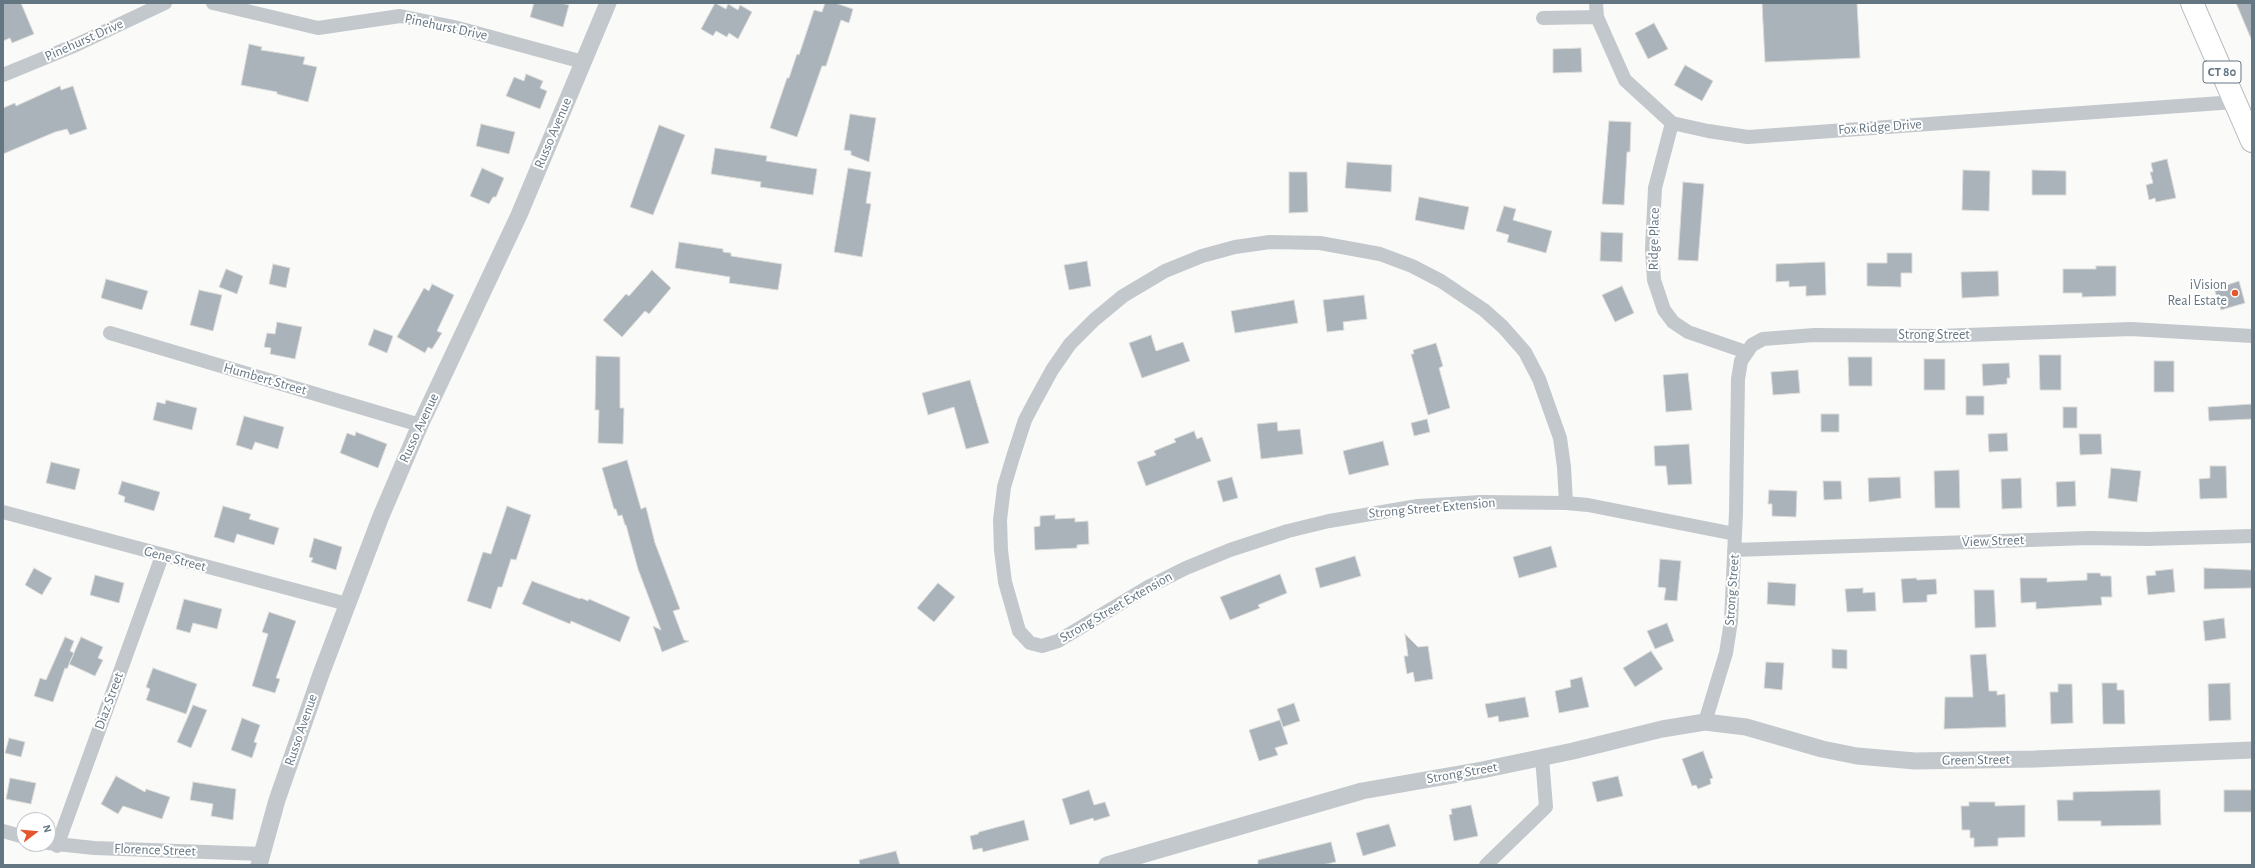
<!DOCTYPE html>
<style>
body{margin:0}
#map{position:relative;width:2255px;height:868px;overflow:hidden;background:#fafaf8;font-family:"Alegreya Sans",sans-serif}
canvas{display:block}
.frame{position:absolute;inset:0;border:4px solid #657683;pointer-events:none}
.north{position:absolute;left:16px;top:812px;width:40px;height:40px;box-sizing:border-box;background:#fff;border:1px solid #c1c8cd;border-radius:50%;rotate:74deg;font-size:11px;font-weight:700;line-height:16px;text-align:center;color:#657683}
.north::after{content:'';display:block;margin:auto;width:14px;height:18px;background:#e4572e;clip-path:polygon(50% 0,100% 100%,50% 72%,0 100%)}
</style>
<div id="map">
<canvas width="2255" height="868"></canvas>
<div class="frame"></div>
<div class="north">N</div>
</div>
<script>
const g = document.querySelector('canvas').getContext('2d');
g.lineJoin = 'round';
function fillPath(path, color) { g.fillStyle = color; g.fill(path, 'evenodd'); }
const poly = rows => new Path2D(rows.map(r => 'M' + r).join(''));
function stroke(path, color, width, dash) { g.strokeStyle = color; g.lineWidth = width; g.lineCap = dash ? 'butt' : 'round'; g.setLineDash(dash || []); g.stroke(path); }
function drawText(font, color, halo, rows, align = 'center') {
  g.font = font + ' "Alegreya Sans",sans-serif'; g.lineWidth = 4; g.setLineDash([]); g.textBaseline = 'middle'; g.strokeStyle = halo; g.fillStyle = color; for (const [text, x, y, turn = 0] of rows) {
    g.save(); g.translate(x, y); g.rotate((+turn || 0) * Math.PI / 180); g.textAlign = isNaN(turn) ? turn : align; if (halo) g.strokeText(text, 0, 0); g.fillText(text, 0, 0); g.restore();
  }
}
const building = poly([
 [3,3,21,3,34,34,12,43,10,38,3,41,3,3],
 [534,3,561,3,569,5,563,27,530,17,534,3],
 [715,3,726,9,728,4,738,10,740,5,752,12,738,39,729,33,727,37,716,31,713,36,701,29,715,3],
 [825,3,835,3,853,9,849,23,841,20,826,66,822,66,797,137,770,128,787,78,789,78,797,54,799,55,814,10,822,12,825,3],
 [1762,3,1857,3,1860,58,1765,62,1762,3],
 [2236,3,2252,3,2252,41,2236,3],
 [1654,23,1668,49,1648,59,1635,33,1654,23],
 [249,44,262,47,261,50,305,57,303,64,317,67,308,102,277,94,277,92,241,85,249,44],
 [1581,48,1582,72,1553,73,1553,49,1581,48],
 [1685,65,1713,81,1702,101,1674,85,1685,65],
 [526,74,543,81,540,88,547,91,540,109,506,96,514,77,524,81,526,74],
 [60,86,61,90,73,86,87,129,70,135,67,129,55,132,3,154,3,108,15,103,16,106,60,86],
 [850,114,876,118,869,162,851,155,851,151,844,150,850,114],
 [1609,121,1631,122,1630,152,1627,152,1624,205,1602,204,1609,121],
 [481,124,515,132,509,154,476,146,481,124],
 [659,125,685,135,653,215,630,207,659,125],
 [715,148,767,156,766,161,817,169,813,195,760,187,761,182,711,174,715,148],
 [2167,159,2176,198,2156,202,2155,198,2149,200,2146,185,2153,183,2150,172,2153,172,2151,163,2167,159],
 [1347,162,1392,165,1391,192,1345,188,1347,162],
 [482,168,504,178,496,197,493,197,489,204,470,196,482,168],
 [848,168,871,172,866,203,871,204,862,257,834,252,848,168],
 [1963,170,1990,171,1989,211,1962,210,1963,170],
 [2032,170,2066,171,2066,195,2032,195,2032,170],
 [1289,172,1307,172,1308,212,1289,213,1289,172],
 [1683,182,1704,184,1698,261,1678,260,1683,182],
 [1419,197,1469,207,1464,230,1415,220,1419,197],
 [1504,206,1516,209,1513,220,1552,231,1546,253,1507,242,1509,235,1496,231,1504,206],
 [1601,232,1623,233,1622,262,1600,261,1601,232],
 [679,242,723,249,723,252,731,253,731,256,782,264,778,290,729,283,730,277,675,268,679,242],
 [1887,253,1912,253,1912,273,1901,273,1901,287,1867,286,1867,263,1887,263,1887,253],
 [1087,261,1091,286,1069,290,1064,265,1087,261],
 [1825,262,1826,295,1806,296,1806,286,1789,287,1789,281,1776,282,1776,264,1825,262],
 [273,264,290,268,286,288,269,284,273,264],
 [2096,266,2116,266,2116,296,2082,297,2082,293,2063,293,2063,269,2096,269,2096,266],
 [226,269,243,276,237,294,219,287,226,269],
 [652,270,671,288,649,314,645,311,622,337,603,320,626,294,629,296,652,270],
 [1998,271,1999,296,1962,298,1961,272,1998,271],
 [106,279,148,291,142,310,101,298,106,279],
 [2226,281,2227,285,2239,281,2245,303,2221,310,2213,285,2226,281],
 [432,284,454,295,437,331,442,333,432,349,428,347,425,353,397,337,424,288,429,291,432,284],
 [1622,286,1634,313,1615,322,1602,295,1622,286],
 [199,290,222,295,213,331,190,325,199,290],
 [1364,295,1367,319,1343,322,1344,330,1327,332,1323,300,1364,295],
 [1294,300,1298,323,1235,333,1231,311,1294,300],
 [277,322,302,327,295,359,270,354,271,348,264,347,267,333,275,334,277,322],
 [374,329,393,336,387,353,368,345,374,329],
 [1151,335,1156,351,1183,342,1190,361,1142,378,1129,343,1151,335],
 [1436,343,1443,366,1439,368,1450,408,1428,415,1411,354,1414,354,1413,350,1436,343],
 [2039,355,2061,355,2061,390,2040,390,2039,355],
 [596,356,620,357,620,408,624,408,623,444,598,443,599,410,595,410,596,356],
 [1848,357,1872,357,1872,386,1849,386,1848,357],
 [1924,359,1945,359,1945,390,1924,390,1924,359],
 [2154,361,2174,361,2174,392,2154,392,2154,361],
 [2009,363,2010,378,2007,378,2007,384,1983,386,1982,364,2009,363],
 [1798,370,1800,393,1773,395,1771,372,1798,370],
 [1688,373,1692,410,1666,412,1663,375,1688,373],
 [970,380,989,443,966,449,954,407,928,415,922,393,970,380],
 [1966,396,1984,396,1984,415,1966,415,1966,396],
 [166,400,197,408,192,430,153,420,157,402,165,404,166,400],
 [2252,404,2252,419,2209,421,2208,407,2252,404],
 [2063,407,2077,407,2077,428,2063,428,2063,407],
 [1821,414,1839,414,1839,432,1821,432,1821,414],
 [244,416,284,427,278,449,255,442,252,450,236,445,244,416],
 [1427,419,1430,432,1414,436,1411,423,1427,419],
 [1277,422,1278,431,1300,429,1303,454,1261,459,1257,424,1277,422],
 [1194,431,1197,439,1202,437,1211,461,1146,486,1137,462,1156,455,1154,451,1176,442,1174,439,1194,431],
 [356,432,387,444,378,468,340,453,347,433,355,436,356,432],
 [2007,433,2008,451,1989,452,1988,434,2007,433],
 [2079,434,2101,434,2102,454,2080,455,2079,434],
 [1383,441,1389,465,1349,475,1343,451,1383,441],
 [1689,444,1692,484,1668,485,1666,466,1655,466,1654,446,1689,444],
 [627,460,641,509,646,507,655,543,680,609,673,611,684,640,689,641,662,652,653,626,661,630,638,569,626,525,625,525,622,515,618,516,616,509,614,509,602,468,627,460],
 [51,462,80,469,75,490,46,483,51,462],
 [2210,466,2226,466,2227,498,2200,499,2199,479,2210,478,2210,466],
 [2111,468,2141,471,2137,502,2108,498,2111,468],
 [1959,470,1960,508,1935,508,1934,471,1959,470],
 [1232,477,1238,498,1223,502,1217,481,1232,477],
 [1900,477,1901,498,1869,502,1868,478,1900,477],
 [2021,478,2022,508,2002,509,2001,479,2021,478],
 [122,481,160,492,154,511,124,502,125,497,118,494,122,481],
 [1823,481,1841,481,1842,499,1824,500,1823,481],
 [2075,481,2076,506,2057,507,2056,482,2075,481],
 [1769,490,1797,491,1796,517,1772,516,1772,504,1768,504,1769,490],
 [223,506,251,514,249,519,279,528,274,545,237,534,234,543,214,537,223,506],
 [507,506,531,515,516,560,511,559,502,587,498,587,491,609,467,601,483,552,491,554,507,506],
 [1055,515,1055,519,1075,518,1075,522,1088,521,1089,544,1077,545,1077,548,1035,550,1034,527,1040,526,1040,516,1055,515],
 [314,538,342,547,336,570,311,562,313,558,309,557,314,538],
 [1551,546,1557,567,1519,578,1513,557,1551,546],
 [1355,556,1361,576,1320,588,1315,568,1355,556],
 [1660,559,1681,561,1677,601,1664,600,1666,588,1658,587,1660,559],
 [34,568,52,578,42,595,25,585,34,568],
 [2204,568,2252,570,2252,588,2204,589,2204,568],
 [2173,569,2175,592,2148,595,2146,576,2156,575,2155,571,2173,569],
 [2087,573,2100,573,2101,576,2111,576,2112,597,2101,597,2102,605,2036,609,2036,602,2021,603,2020,578,2047,578,2047,582,2087,580,2087,573],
 [1280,574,1287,593,1258,605,1260,608,1230,620,1220,597,1280,574],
 [95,575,124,583,119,603,90,595,95,575],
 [1916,578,1917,580,1936,579,1937,594,1927,595,1927,602,1903,603,1901,579,1916,578],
 [532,581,580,599,581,598,588,601,589,599,630,617,620,642,571,621,570,624,522,604,532,581],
 [1768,582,1796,584,1795,606,1767,604,1768,582],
 [938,583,955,597,934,622,917,608,938,583],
 [1863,588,1863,593,1875,592,1876,611,1847,612,1845,589,1863,588],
 [1974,590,1994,590,1996,627,1975,628,1974,590],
 [184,599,222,609,217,629,193,623,190,633,176,629,184,599],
 [269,612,296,621,276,678,280,679,275,693,252,686,268,634,262,632,269,612],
 [2224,618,2226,638,2205,641,2203,621,2224,618],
 [1667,623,1674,641,1655,649,1647,631,1667,623],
 [1405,634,1418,647,1428,646,1433,679,1415,682,1413,672,1407,674,1404,656,1408,656,1405,634],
 [65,637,74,641,70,651,74,653,67,669,65,668,53,702,34,696,40,678,46,680,65,637],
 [81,637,103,647,98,658,103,660,95,676,69,664,81,637],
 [1832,649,1847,650,1847,669,1832,668,1832,649],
 [1651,651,1663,669,1635,687,1623,668,1651,651],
 [1986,654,1989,691,1997,691,1997,695,2005,694,2006,727,1944,729,1945,697,1973,697,1970,655,1986,654],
 [1766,662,1784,663,1782,690,1764,688,1766,662],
 [153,668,197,684,186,714,146,700,150,689,146,687,153,668],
 [1582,677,1589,707,1559,713,1555,691,1571,687,1570,680,1582,677],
 [2102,683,2117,683,2117,690,2124,690,2125,724,2103,724,2102,683],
 [2230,683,2231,720,2209,721,2208,684,2230,683],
 [2058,684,2072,684,2073,723,2051,724,2050,692,2058,692,2058,684],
 [1525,697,1529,717,1499,722,1498,716,1488,718,1485,704,1525,697],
 [1294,703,1300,721,1283,727,1277,709,1294,703],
 [193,705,207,710,191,748,177,742,193,705],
 [242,718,260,725,254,742,257,743,252,758,231,750,242,718],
 [1280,720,1288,744,1275,748,1278,755,1259,761,1249,730,1280,720],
 [9,738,25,742,21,757,5,753,9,738],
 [1703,751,1713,778,1710,779,1711,784,1698,789,1696,785,1692,786,1682,759,1703,751],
 [116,776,145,792,146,789,170,797,162,819,123,806,118,814,101,804,116,776],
 [1618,776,1623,796,1597,802,1592,782,1618,776],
 [10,778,36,783,31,804,6,799,10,778],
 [193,782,236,789,233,820,211,816,213,804,190,800,193,782],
 [1089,790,1094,805,1105,802,1110,816,1094,821,1093,818,1070,825,1062,799,1089,790],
 [2160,790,2161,825,2101,826,2101,821,2058,821,2057,800,2073,800,2073,792,2160,790],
 [2224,790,2252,790,2252,812,2224,812,2224,790],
 [1969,802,1995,802,1995,806,2025,805,2025,837,1998,838,1998,846,1974,847,1974,838,1970,838,1970,830,1962,830,1961,806,1969,806,1969,802],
 [1471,805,1478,836,1454,841,1449,815,1452,814,1451,809,1471,805],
 [1024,820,1029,840,983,852,982,848,973,850,970,836,978,834,979,832,1024,820],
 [1389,824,1396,846,1363,856,1356,833,1389,824],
 [1331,842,1336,862,1322,865,1258,865,1258,860,1331,842],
 [896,851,900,865,860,865,859,860,896,851]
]);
fillPath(building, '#aab3b9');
stroke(building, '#dcdcda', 1);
const primary = poly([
 [2192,3,2252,141]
]);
stroke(primary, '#b5babe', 24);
stroke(poly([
 [213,3,318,28,400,16,454,27,583,62],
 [1596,3,1597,17,1625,80,1672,123,1708,131,1748,137,2235,102],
 [1543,18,1597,17],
 [3,75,76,45,165,3],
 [1672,123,1655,188,1652,249,1654,280,1664,310,1673,322,1688,332,1746,352],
 [110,333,420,425],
 [1566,503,1481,502,1418,506,1329,521,1288,531,1230,550,1186,568,1148,587,1058,641,1042,646,1030,643,1019,631,1005,582,1001,550,1000,520,1004,487,1013,457,1025,420,1035,401,1052,370,1070,344,1094,320,1123,296,1165,271,1202,256,1235,247,1270,242,1320,243,1380,254,1412,266,1441,281,1484,310,1503,327,1525,352,1539,379,1560,438,1564,467,1566,503,1588,505,1735,534],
 [3,512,347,604],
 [1734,550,2089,538,2147,539,2252,536],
 [1705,722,1726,653,1731,621,1736,512,1738,379,1741,361,1752,345,1763,339,1814,335,1939,336,2131,329,2252,336],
 [3,831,24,837],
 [48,843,94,848,262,854],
 [57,846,162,556],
 [1486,865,1546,807,1542,758]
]), '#c3c8cc', 14);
stroke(poly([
 [259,865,277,800,321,674,381,516,420,425,519,215,608,3],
 [1107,865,1362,791,1482,770,1573,751,1662,729,1705,722,1746,727,1822,749,1857,756,1915,761,2035,759,2252,750]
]), '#c3c8cc', 17);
stroke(primary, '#fff', 22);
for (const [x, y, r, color] of [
 [2235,293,4,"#e4572e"]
]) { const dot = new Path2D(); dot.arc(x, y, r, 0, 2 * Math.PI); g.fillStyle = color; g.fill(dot); stroke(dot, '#fff', 1.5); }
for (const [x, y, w] of [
 [2222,72,38]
]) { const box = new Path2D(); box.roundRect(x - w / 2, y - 11, w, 22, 3); g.fillStyle = '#fff'; g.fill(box); stroke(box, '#657683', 1); }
drawText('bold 13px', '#657683', null, [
 ["CT 80",2222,72]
]);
drawText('14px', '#657683', '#fff', [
 ["Pinehurst Drive",446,27,12],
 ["Pinehurst Drive",84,40,-24],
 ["Fox Ridge Drive",1880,127,-4],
 ["Russo Avenue",553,133,-67],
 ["Ridge Place",1654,239,-89],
 ["Strong Street",1934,335],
 ["Humbert Street",265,379,16],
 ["Russo Avenue",419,428,-65],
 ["Strong Street Extension",1432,508,-5],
 ["View Street",1993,541,-2],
 ["Gene Street",175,559,15],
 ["Strong Street",1732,590,-86],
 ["Strong Street Extension",1116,607,-30],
 ["Diaz Street",109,701,-70],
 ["Russo Avenue",301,730,-71],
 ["Green Street",1976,760,-1],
 ["Strong Street",1462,773,-10],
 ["Florence Street",155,850,2]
]);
drawText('14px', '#657683', '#fff', [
 ["iVision",2227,285],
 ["Real Estate",2227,301]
], 'right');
</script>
